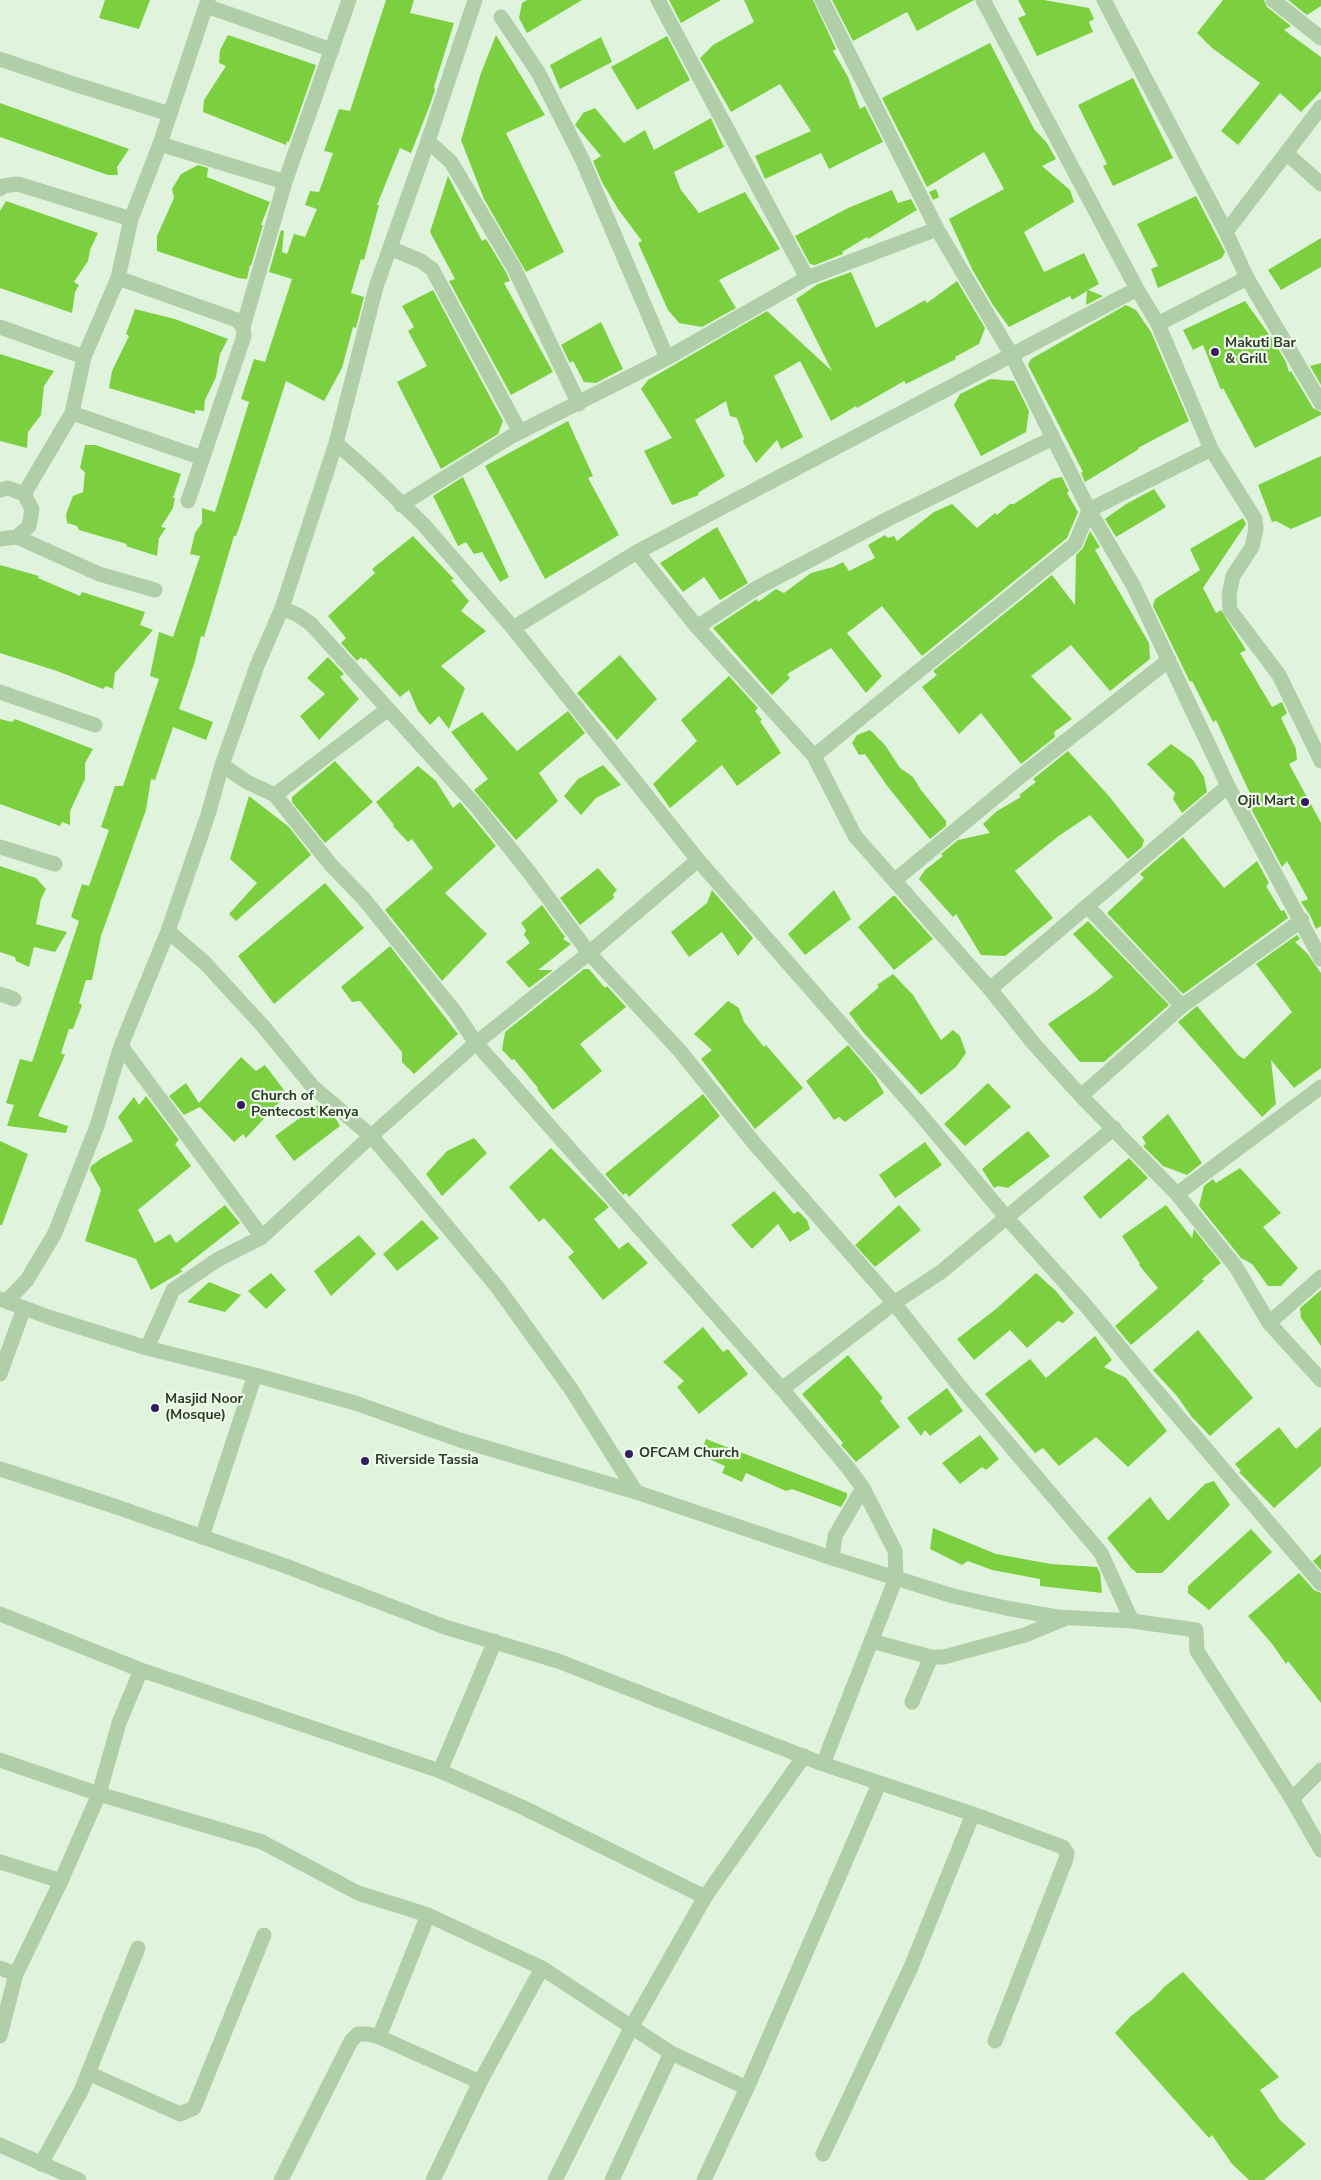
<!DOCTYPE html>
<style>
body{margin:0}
canvas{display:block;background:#e0f4dd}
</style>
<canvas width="1321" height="2180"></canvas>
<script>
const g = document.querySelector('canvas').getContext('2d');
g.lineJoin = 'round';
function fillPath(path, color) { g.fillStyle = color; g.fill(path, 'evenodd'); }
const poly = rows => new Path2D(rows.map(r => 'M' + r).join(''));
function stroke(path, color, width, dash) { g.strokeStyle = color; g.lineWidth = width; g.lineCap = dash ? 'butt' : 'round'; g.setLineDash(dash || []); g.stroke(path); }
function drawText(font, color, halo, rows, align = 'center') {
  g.font = font + ' "Nunito Sans",sans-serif'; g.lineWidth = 4.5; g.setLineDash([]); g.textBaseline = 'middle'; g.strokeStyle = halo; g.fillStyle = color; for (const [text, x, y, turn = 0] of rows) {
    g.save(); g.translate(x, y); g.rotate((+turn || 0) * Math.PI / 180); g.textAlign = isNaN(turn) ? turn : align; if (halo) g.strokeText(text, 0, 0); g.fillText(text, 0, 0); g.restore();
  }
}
fillPath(poly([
 [105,0,150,0,139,29,99,18],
 [386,0,414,0,410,13,454,23,434,87,435,90,428,110,411,153,400,148,377,205,379,205,364,260,361,259,351,293,364,297,356,328,353,327,342,368,324,401,286,381,240,525,236,536,234,536,204,637,201,636,195,661,179,709,213,722,206,740,173,727,155,780,151,779,146,810,101,936,92,980,86,980,79,1003,82,1005,73,1029,69,1029,61,1053,65,1055,38,1116,68,1126,66,1133,7,1126,14,1105,6,1103,20,1059,32,1062,79,921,71,917,82,884,89,886,109,830,101,827,115,786,123,786,159,679,150,676,159,632,173,637,200,556,190,554,195,533,202,523,202,508,215,512,249,402,241,399,254,359,265,362,292,279,269,272,281,230,284,231,282,252,287,254,294,234,305,237,317,209,305,205,310,191,319,192,333,153,324,151,339,109,350,111],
 [527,0,582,0,527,33,519,18,522,3],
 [669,0,721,0,681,23],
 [744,0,813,0,836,49,833,51,848,77,860,109,865,106,883,142,829,169,821,153,765,179,755,156,811,131,780,84,731,112,700,58,713,45,754,22],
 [832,0,974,0,917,31,907,12,853,41],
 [1018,0,1044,0,1089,8,1094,19,1089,22,1093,32,1037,56,1018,18,1026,15],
 [1223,0,1264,0,1267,7,1291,26,1284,30,1321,57,1321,91,1301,112,1280,93,1238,145,1221,131,1260,83,1212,48,1197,33],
 [1288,0,1321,0,1321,6,1307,15],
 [228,35,316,65,289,142,287,141,286,145,203,112,204,100,226,66,219,63,220,50],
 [496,35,545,115,506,133,564,252,526,272,484,199,461,140,481,73],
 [667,36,690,80,637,110,611,67],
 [601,37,612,62,560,89,550,65],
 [990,43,1034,129,1047,143,1056,159,1042,166,1070,190,1074,202,1024,232,1044,272,1084,253,1099,284,1088,290,1103,296,1086,305,1087,291,1072,300,1070,296,1009,327,993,305,972,269,949,219,1004,189,984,152,927,187,882,98],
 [1133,78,1173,158,1113,186,1103,166,1107,164,1078,105],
 [0,103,129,149,117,167,118,175,108,175,0,137],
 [595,108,624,143,645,130,654,150,711,118,724,147,674,172,681,190,699,213,745,192,780,249,719,280,736,308,702,327,679,323,668,310,638,243,642,241,618,209,602,182,593,161,601,156,575,125,583,113],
 [198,165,208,168,207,177,270,202,261,225,263,225,251,266,250,265,247,279,238,278,157,251,157,236,174,198,172,189,181,174],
 [448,176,482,241,486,239,506,272,510,281,504,283,553,372,511,395,449,281,455,279,430,232],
 [936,189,939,197,933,200,929,192],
 [892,190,898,203,911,199,917,210,868,239,867,237,842,252,843,254,815,265,810,264,795,236,848,208],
 [1196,196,1225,252,1222,258,1158,288,1151,269,1158,266,1137,224],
 [6,201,98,233,90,250,88,261,74,282,79,285,75,292,72,313,0,288,0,211],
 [1321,238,1321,267,1281,290,1268,270],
 [851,272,876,328,925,300,927,303,957,281,985,328,979,344,955,357,956,359,906,384,904,381,857,408,856,406,831,421,800,361,774,376,803,437,781,449,777,440,756,463,743,442,744,438,737,418,730,416,726,401,695,420,725,476,698,493,699,495,672,505,644,451,672,438,641,389,648,380,767,311,832,371,796,299,818,284],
 [433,290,503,421,498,434,441,469,397,382,427,366,408,331,414,327,402,306],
 [1245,301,1273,340,1286,362,1289,372,1291,371,1313,408,1321,412,1321,415,1255,448,1223,388,1221,390,1203,345,1193,350,1183,330],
 [1126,305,1136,310,1151,332,1189,421,1138,448,1139,449,1085,482,1081,473,1083,472,1028,365,1031,359],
 [135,309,175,319,228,339,220,354,216,377,205,400,204,411,195,410,195,414,109,388,112,371,129,336,126,334],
 [601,322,623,369,596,383,584,382,573,361,570,363,561,345],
 [0,354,54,371,44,386,41,415,28,432,27,448,0,441],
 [1321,363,1321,385,1310,366],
 [990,379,1014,381,1029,411,1026,432,981,456,954,405,960,394],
 [568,421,593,476,588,478,619,535,545,579,485,466],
 [85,445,95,445,181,474,173,498,175,498,173,508,161,527,166,528,159,538,157,556,126,546,127,544,79,530,77,526,67,523,66,514,73,496,83,492,85,472,80,468],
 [1321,456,1321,516,1291,529,1276,521,1272,522,1258,485],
 [463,477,509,577,500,582,482,552,474,554,466,542,458,546,433,496],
 [1062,477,1069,491,1067,493,1078,512,1067,538,922,656,882,606,847,633,882,676,866,693,831,648,787,674,790,678,772,695,713,628,757,599,758,602,776,589,784,593,811,573,833,567,843,562,849,571,875,558,868,545,885,535,888,538,894,536,897,541,934,512,952,504,977,528,995,513,997,515,1010,504,1014,504,1052,479],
 [1154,489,1166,507,1116,537,1105,519,1126,504],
 [1243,518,1246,524,1203,588,1216,613,1221,610,1246,650,1240,653,1272,707,1282,702,1287,713,1281,718,1296,749,1297,760,1289,764,1321,823,1321,926,1316,929,1310,915,1301,902,1308,899,1287,861,1282,867,1249,805,1254,802,1216,720,1213,722,1192,681,1190,682,1153,606,1155,599,1200,570,1190,549],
 [717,527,748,583,720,600,704,577,683,592,660,563],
 [1090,531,1100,547,1095,550,1149,643,1150,659,1110,691,1071,645,1031,676,1072,719,1054,732,1055,737,1021,764,981,713,959,734,922,687,937,675,933,671,1052,575,1075,605,1076,555,1083,548],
 [413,536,454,579,451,580,469,601,461,611,486,631,441,666,465,688,449,729,439,716,430,725,418,711,409,690,400,697,365,658,364,660,361,657,357,661,341,643,346,638,328,616,375,573,372,569],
 [0,565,39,576,38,578,80,596,82,592,145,612,140,625,153,630,115,673,113,689,106,686,103,689,57,671,0,653],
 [620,655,657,699,617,740,577,693],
 [328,657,344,674,340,677,359,699,319,740,300,716,325,694,307,678],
 [729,676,758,708,755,711,762,720,760,721,781,753,737,786,722,765,670,808,653,784,697,741,681,720],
 [568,711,585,733,539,773,558,801,516,840,474,790,488,779,451,732,482,712,517,751],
 [0,719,12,722,15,719,93,749,85,763,85,779,70,811,70,825,62,822,60,826,0,804],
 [870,730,885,745,900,768,913,777,921,790,946,821,946,826,930,839,888,787,865,754,859,755,852,743,857,735],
 [1171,744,1193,760,1204,777,1207,792,1182,813,1173,799,1175,793,1147,764],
 [1068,751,1108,795,1144,840,1142,847,1128,859,1090,815,1060,835,1015,871,1053,918,1005,956,981,955,956,914,953,917,919,879,925,870,943,856,941,854,958,840,990,833,983,824,997,811,1021,797,1019,795,1036,782,1033,779],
 [335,761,373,802,325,843,292,802,292,797],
 [603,765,621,785,596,798,581,815,564,796,578,779],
 [418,766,436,781,453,808,460,802,496,846,445,893,487,934,442,981,385,910,433,868,412,839,408,842,393,826,394,825,376,802],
 [249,796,289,827,311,855,236,921,229,914,257,883,230,859],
 [1183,837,1224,888,1257,861,1269,883,1266,886,1281,911,1284,910,1288,918,1183,994,1107,913,1144,878,1140,874],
 [0,866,36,878,46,889,41,899,36,924,67,932,55,952,34,947,29,967,16,961,15,957,0,952],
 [598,868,617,890,613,894,614,898,580,925,560,898],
 [325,883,364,928,274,1004,238,956],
 [712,890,753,938,738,956,722,932,689,957,671,932,707,903],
 [834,890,851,919,805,955,788,934],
 [893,896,895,896,933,939,894,970,858,927],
 [542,905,565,937,563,939,571,944,538,970,553,970,529,988,506,962,530,943,524,935,526,930,521,923],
 [1088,921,1169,1005,1104,1062,1080,1062,1048,1024,1096,991,1113,977,1073,934],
 [1297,935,1300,939,1295,942,1307,953,1321,973,1321,1068,1294,1088,1271,1060,1276,1104,1262,1117,1178,1022,1197,1006,1238,1055,1244,1059,1292,1012,1256,964],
 [390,946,458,1034,414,1074,402,1062,402,1052,360,1001,352,1002,341,987],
 [584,969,589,969,605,988,607,986,626,1007,580,1044,602,1071,553,1110,537,1089,538,1088,514,1059,512,1060,502,1050,505,1032],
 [893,974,913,995,941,1040,953,1030,960,1036,966,1053,956,1067,921,1095,863,1032,849,1013,879,987,877,985],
 [728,1001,739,1008,744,1022,764,1047,766,1045,803,1088,755,1129,701,1059,712,1050,694,1034],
 [848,1045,875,1077,884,1093,845,1122,839,1117,834,1120,806,1081],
 [241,1057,256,1071,265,1065,287,1094,246,1138,243,1134,234,1142,200,1107,184,1115,169,1096,186,1083,199,1103],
 [988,1083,1011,1107,965,1146,944,1124],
 [703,1094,720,1116,629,1197,626,1193,623,1195,605,1174],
 [146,1096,179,1140,175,1144,191,1166,138,1210,155,1243,170,1234,176,1243,225,1205,240,1223,180,1270,183,1271,151,1290,136,1259,85,1241,101,1190,90,1170,91,1166,102,1158,133,1141,118,1117,134,1097,139,1105],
 [319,1104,336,1119,340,1126,294,1161,275,1136],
 [1168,1114,1202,1163,1187,1175,1163,1166,1143,1146,1146,1144,1142,1137],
 [1028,1131,1050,1156,1008,1188,998,1186,994,1188,982,1169],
 [474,1138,487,1153,442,1196,426,1174,447,1151],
 [0,1141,28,1154,2,1225,0,1225],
 [925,1142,942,1165,895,1198,879,1175],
 [551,1148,609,1207,594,1219,619,1249,628,1242,648,1263,603,1300,568,1257,574,1252,544,1218,539,1222,509,1187],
 [1129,1158,1148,1178,1100,1219,1083,1197],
 [1240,1168,1281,1213,1263,1227,1298,1268,1281,1286,1268,1286,1252,1264,1241,1258,1199,1206,1204,1186,1213,1179,1216,1183],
 [774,1191,794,1214,798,1211,807,1220,810,1229,790,1242,778,1224,752,1249,731,1225],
 [899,1205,921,1230,875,1267,855,1245],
 [1166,1205,1192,1238,1194,1229,1221,1263,1202,1279,1204,1281,1171,1311,1131,1345,1115,1326,1158,1288,1139,1265,1140,1264,1122,1236],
 [422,1220,439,1238,397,1271,383,1254],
 [359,1235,376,1254,331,1296,314,1271],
 [271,1273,286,1290,266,1309,248,1291],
 [1036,1273,1056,1291,1074,1313,1063,1323,1058,1321,1027,1348,1010,1330,974,1360,957,1339,996,1309],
 [209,1282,241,1295,225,1312,187,1302],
 [1321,1290,1321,1346,1301,1318,1300,1308],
 [703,1327,723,1352,728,1349,748,1374,699,1414,677,1387,684,1381,663,1362],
 [1198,1330,1253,1398,1210,1436,1191,1416,1177,1396,1153,1370],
 [1095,1336,1112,1360,1104,1367,1126,1378,1167,1431,1128,1467,1096,1437,1059,1466,1043,1448,1035,1453,985,1394,1030,1359,1046,1378],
 [848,1355,883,1398,880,1401,900,1427,856,1462,841,1445,843,1443,802,1394],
 [947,1388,963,1411,930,1436,925,1430,921,1436,907,1418],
 [1279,1427,1296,1449,1321,1427,1321,1466,1274,1508,1239,1472,1241,1471,1235,1464],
 [980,1435,999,1459,986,1470,982,1467,960,1484,942,1463],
 [706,1439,847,1493,847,1497,841,1507,792,1489,786,1491,746,1473,742,1482,722,1473,725,1466,700,1455],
 [1214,1481,1230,1505,1162,1573,1137,1573,1131,1568,1107,1538,1150,1497,1168,1521,1205,1484],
 [933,1528,996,1554,1051,1564,1097,1567,1100,1573,1102,1593,1040,1586,1040,1579,992,1570,968,1561,962,1565,930,1549],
 [1251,1529,1272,1552,1209,1610,1188,1593,1188,1586],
 [1321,1554,1321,1570,1313,1561],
 [1299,1573,1314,1590,1321,1593,1321,1703,1288,1661,1286,1664,1273,1645,1248,1616],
 [1183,1972,1279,2077,1260,2090,1280,2120,1306,2144,1264,2180,1249,2180,1232,2164,1212,2135,1209,2138,1115,2033,1131,2016,1152,2000,1164,1987]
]), '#7cd040');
stroke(poly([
 [658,0,807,278],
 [822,0,937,229,1011,354,1089,510,1133,585,1228,786,1321,959],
 [983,0,1137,289,1158,324,1211,449,1255,519,1256,529,1252,547,1233,576,1229,595,1230,610,1279,675,1321,761],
 [1104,0,1226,232,1247,278,1321,403],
 [1273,0,1321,38],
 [206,6,332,50],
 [501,17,538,72,582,159,667,358],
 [0,59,71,83,170,114],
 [428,141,451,162,514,268,579,404],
 [160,144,285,182],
 [1286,153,1321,184],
 [0,189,3,186,18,184,131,219],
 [1226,232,1321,107],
 [390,248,421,261,432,269,520,432],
 [118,278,237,320,243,327,244,336,188,501],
 [1158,324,1247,278],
 [0,327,84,357],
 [243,327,285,182,349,0],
 [72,413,202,458],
 [336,443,370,473,424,525,513,628,698,860,920,1114,1006,1217,1087,1307,1148,1381,1321,1584],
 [0,490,8,488,24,494,32,509,29,526,17,537],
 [24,494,72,413,84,357,118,278,131,219,160,144,208,0],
 [401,505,512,436,667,358,807,278,937,229],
 [0,539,17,537,99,574,155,590],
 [637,552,697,627,814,756,855,836,990,989,1034,1044,1081,1096,1177,1194,1236,1267,1269,1323,1321,1380],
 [282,608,298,615,311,624,477,807,529,872,589,953,680,1051,754,1143,894,1303,957,1383,1101,1553,1132,1621],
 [697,627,755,589,888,519,1053,438],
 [513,628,637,552,1137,289],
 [0,692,95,725],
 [814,756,1075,544,1089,510,1211,449],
 [222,765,247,782,275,795,331,865,363,898,455,1012,476,1043,782,1389,849,1469,863,1488,835,1536,832,1558],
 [275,795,388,709],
 [0,847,55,864],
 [895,880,1021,776,1169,660],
 [1087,906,1182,1006],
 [168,931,205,963,262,1025,313,1087,371,1136,397,1166,498,1288,571,1389,636,1492],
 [990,989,1228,786],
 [0,994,14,999],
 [121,1046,262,1237],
 [1081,1096,1182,1006,1302,920],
 [1177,1194,1321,1087],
 [0,1299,51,1318,147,1348,255,1375,355,1403,460,1440,636,1492,832,1558,953,1596,1006,1608,1057,1617,1132,1621,1196,1630,1197,1651,1292,1799,1321,1850],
 [7,1301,27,1280,55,1233,97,1126,121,1046,168,931,208,815,222,765,257,666,282,608,336,443,376,287,428,141,475,0],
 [1269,1323,1321,1277],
 [147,1348,173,1290,217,1260,262,1237,371,1136,476,1043,589,953,698,860],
 [0,1374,24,1308],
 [782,1389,894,1303,941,1272,1114,1128],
 [0,1469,111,1505,283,1565,445,1627,558,1661,823,1764,973,1814,1063,1847,1067,1853,1066,1859,995,2041],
 [202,1537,255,1375],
 [0,1614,141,1670,440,1771,522,1807,705,1897],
 [871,1641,931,1657,944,1657,1025,1635,1066,1618],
 [912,1702,931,1657],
 [0,1760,99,1794,262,1842,358,1893,428,1915,542,1968],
 [823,1764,896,1578,895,1551,863,1488],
 [440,1771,495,1641],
 [1292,1799,1321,1770],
 [0,1862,61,1881],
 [0,1968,16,1974],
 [0,2036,16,1974,61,1881,99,1794,119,1723,141,1670],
 [379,2037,428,1915],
 [88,2073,180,2114,194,2108,264,1935],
 [0,2145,79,2180],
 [823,2154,911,1967,973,1814],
 [41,2164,81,2091,138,1948],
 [281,2180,351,2041,358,2034,368,2034,379,2037,480,2082],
 [433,2180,480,2082,542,1968,671,2053,747,2088],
 [555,2180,632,2026,705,1897,804,1756],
 [612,2180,671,2053],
 [704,2180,747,2088,879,1784]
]), '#b0cea8', 15);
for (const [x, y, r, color] of [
 [1215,352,5,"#361a60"],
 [1305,802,5,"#361a60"],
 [241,1105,5,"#361a60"],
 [155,1408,5,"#361a60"],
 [629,1454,5,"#361a60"],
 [365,1461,5,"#361a60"]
]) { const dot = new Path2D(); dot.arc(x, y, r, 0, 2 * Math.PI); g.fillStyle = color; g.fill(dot); stroke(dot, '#ecfbea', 2); }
drawText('bold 14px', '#2f3a29', '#ecfbea', [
 ["Makuti Bar",1225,344],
 ["& Grill",1225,360],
 ["Ojil Mart",1295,802,"right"],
 ["Church of",251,1097],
 ["Pentecost Kenya",251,1113],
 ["Masjid Noor",165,1400],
 ["(Mosque)",165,1416],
 ["OFCAM Church",639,1454],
 ["Riverside Tassia",375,1461]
], 'left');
</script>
